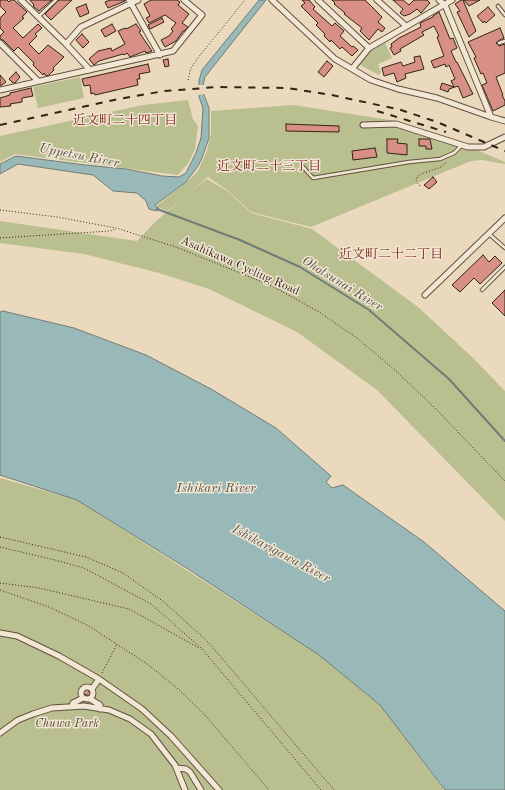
<!DOCTYPE html>
<meta charset="utf-8">
<style>
body{margin:0}
canvas{display:block;background:#ebd9bd}
</style>
<canvas width="505" height="790"></canvas>
<script>
const g = document.querySelector('canvas').getContext('2d');
g.lineJoin = 'round';
function fillPath(path, color) { g.fillStyle = color; g.fill(path, 'evenodd'); }
const poly = rows => new Path2D(rows.map(r => 'M' + r).join(''));
function stroke(path, color, width, dash) { g.strokeStyle = color; g.lineWidth = width; g.lineCap = dash ? 'butt' : 'round'; g.setLineDash(dash || []); g.stroke(path); }
function drawText(font, color, halo, rows, align = 'center') {
  g.font = font + ' "Old Standard TT","Noto Serif JP",serif'; g.lineWidth = 3; g.setLineDash([]); g.textBaseline = 'middle'; g.strokeStyle = halo; g.fillStyle = color; for (const [text, x, y, turn = 0] of rows) {
    g.save(); g.translate(x, y); g.rotate((+turn || 0) * Math.PI / 180); g.textAlign = isNaN(turn) ? turn : align; if (halo) g.strokeText(text, 0, 0); g.fillText(text, 0, 0); g.restore();
  }
}
fillPath(poly([
 [385,43,392,58,378,64,381,72,379,75,360,65,360,63,371,51],
 [80,77,84,98,38,108,33,87],
 [188,100,193,119,198,126,195,149,189,162,178,175,15,154,0,162,0,136,143,105],
 [293,105,390,120,444,136,505,162,505,164,482,160,471,161,311,227,251,212,227,190,208,177,188,194,207,179,227,191,251,213,312,229,418,307,472,357,505,391,505,521,377,390,297,332,209,289,159,273,84,254,0,243,0,221,137,241,155,222,187,195,167,211,156,206,188,181,198,171,207,151,211,133,211,111],
 [0,478,77,500,319,655,380,705,444,790,0,790]
]), '#babf8f');
const water = poly([
 [259,0,266,0,205,77,203,85,204,95,209,108,209,138,202,158,198,166,186,182,155,205,156,207,159,208,157,211,149,209,146,201,137,193,113,191,93,175,18,164,0,174,0,164,16,156,85,165,126,169,162,176,179,177,186,173,196,153,201,138,203,108,199,97,199,81,202,70,259,0],
 [3,311,74,328,146,355,211,389,276,428,331,476,326,482,332,488,343,485,424,542,505,611,505,790,445,790,380,705,319,655,188,569,77,500,0,475,0,312,3,311]
]);
fillPath(water, '#99b9b8');
stroke(water, '#707d76', 1);
fillPath(poly([
 [197,85,205,85,206,94,197,95]
]), '#ebd9bd');
stroke(poly([
 [157,209,240,240,300,267,369,310,449,379,505,441]
]), '#707d76', 2);
const building = poly([
 [0,0,7,0,9,2,11,0,14,0,27,12,22,17,24,18,13,28,23,38,38,24,42,28,35,34,37,36,29,44,39,54,48,45,64,57,53,68,54,70,49,75,46,76,44,73,43,75,33,65,34,63,18,47,14,51,3,40,0,39,0,36,4,32,0,28,0,18,6,12,0,6,0,0],
 [30,0,52,0,39,11,33,6,34,5,30,0],
 [59,0,72,0,51,20,45,14,59,0],
 [110,0,125,0,125,1,108,8,105,2,110,0],
 [151,0,177,0,180,2,178,5,189,14,182,23,188,27,184,31,183,31,176,41,165,47,161,40,169,36,173,31,171,29,176,23,165,15,149,23,146,18,150,16,144,4,151,0],
 [302,0,309,0,315,7,313,9,323,18,332,26,335,23,344,31,340,36,352,47,353,46,358,50,352,56,342,47,340,49,331,40,330,42,324,36,325,34,316,25,318,23,301,6,305,3,302,0],
 [332,0,365,0,382,17,378,22,385,28,382,32,378,29,369,40,360,31,362,28,344,14,345,13,334,4,335,3,332,0],
 [393,0,403,0,409,5,414,0,427,0,430,3,421,13,417,9,410,14,404,16,400,13,403,9,393,0],
 [461,0,463,0,476,31,469,37,457,12,460,11,455,4,461,0],
 [464,0,480,0,469,6,464,0],
 [86,4,89,13,80,17,76,8,86,4],
 [488,7,495,15,486,23,484,21,483,23,477,16,488,7],
 [439,12,450,39,453,38,457,48,451,51,456,62,457,62,473,94,463,98,458,86,449,89,448,92,440,89,442,83,454,87,451,81,455,79,449,65,446,67,445,64,434,68,431,61,444,56,437,37,439,36,434,26,422,32,424,35,400,49,401,51,394,55,390,48,392,47,391,44,399,38,421,27,420,23,433,17,433,16,439,12],
 [162,18,164,22,150,29,148,25,162,18],
 [112,24,116,31,105,37,101,30,112,24],
 [136,24,141,31,139,32,152,51,146,53,145,51,130,57,127,53,124,55,123,54,99,61,94,65,89,59,98,51,111,48,112,51,125,44,118,31,125,28,126,29,136,24],
 [500,28,504,38,498,41,496,43,499,46,505,44,505,73,496,77,503,95,502,95,505,101,505,105,493,111,482,85,487,83,483,73,481,74,474,58,476,57,468,42,500,28],
 [82,34,89,42,83,48,76,40,82,34],
 [420,56,424,69,405,74,406,78,397,82,394,73,384,76,382,68,401,62,403,66,415,62,414,57,420,56],
 [168,59,169,66,165,67,163,60,168,59],
 [327,61,333,66,324,77,318,72,327,61],
 [148,64,150,72,139,74,140,79,137,79,138,85,95,95,94,93,91,94,90,85,84,86,82,79,148,64],
 [16,72,20,77,15,83,13,83,9,79,16,72],
 [0,75,6,82,0,86,0,75],
 [31,88,33,96,22,98,22,102,10,104,11,106,0,107,0,98,10,95,10,93,31,88],
 [286,124,339,126,339,132,286,131,286,124],
 [387,139,398,139,397,143,407,144,407,155,387,153,387,139],
 [419,139,430,139,432,149,426,149,426,146,419,146,419,139],
 [375,148,377,157,353,160,352,151,375,148],
 [433,177,437,182,429,189,424,185,433,177],
 [483,255,489,262,495,256,502,263,480,284,474,278,460,292,452,285,483,255],
 [505,290,505,316,492,303,505,290],
 [86,689,88,689,89,692,92,693,92,696,82,694,82,691,86,689]
]);
fillPath(building, '#d88f85');
stroke(building, '#322414', 1);
const lane = poly([
 [498,6,505,15],
 [39,16,56,0],
 [499,43,505,41],
 [303,167,313,178,409,162,440,159,454,153,462,145],
 [489,234,505,248],
 [482,290,505,267]
]);
const street = poly([
 [21,0,66,44,90,70],
 [129,0,160,55],
 [272,0,335,59,371,80,398,89,437,98,491,117,505,121],
 [318,0,369,48],
 [377,0,406,26],
 [439,0,445,5,491,117],
 [0,43,38,81],
 [66,44,81,27,138,0],
 [352,69,369,48,452,0],
 [0,90,173,51,202,15,184,0],
 [363,125,396,124,468,147,484,147,505,137],
 [425,295,505,218],
 [0,633,17,636,59,656,99,679,142,709,171,736,219,790],
 '81 693a6 6 0 1 1 12 0a6 6 0 1 1-12 0Z',
 [92,689,99,679],
 [90,699,100,705,100,709],
 [72,706,73,703,83,698],
 [0,733,18,720,33,714,52,708,84,706,109,710,130,719,151,734,175,765,185,790],
 [177,768,186,769,190,772,201,790]
]);
stroke(lane, '#60513e', 4.5);
stroke(street, '#60513e', 7);
stroke(poly([
 [188,80,191,68,201,54,245,0],
 [420,186,416,181,417,177,421,174,441,167,447,162],
 [0,210,57,217,116,228,176,247,272,286,319,312,357,338,396,371,434,407,505,481],
 [0,238,110,231,115,229],
 [0,537,86,557,123,573,164,602,209,643,334,790],
 [0,547,55,560,84,568,151,604,202,649,321,790],
 [0,583,39,588,129,609,199,648],
 [0,590,49,607,89,626,147,664,176,687,204,714,269,790],
 [102,673,117,644]
]), '#322414', 1, [1, 2]);
stroke(lane, '#f2e6d4', 2.5);
stroke(street, '#f2e6d4', 5);
stroke(poly([
 [377,111,446,132],
 [0,125,119,99,164,91,218,87,287,88,332,95,401,110,437,122,505,151]
]), '#322414', 2, [7, 7]);
drawText('12px', '#322414', '#f2e6d4', [
 ["Asahikawa Cycling Road",240,266,24]
]);
drawText('italic 12px', '#544b33', '#f2e6d4', [
 ["Chuwa Park",67,724]
]);
drawText('13px', '#7a1f14', '#f2e6d4', [
 ["近文町二十四丁目",125,121],
 ["近文町二十三丁目",269,167],
 ["近文町二十二丁目",391,255]
]);
drawText('italic 13px', '#515145', '#f2e6d4', [
 ["Uppetsu River",79,156,11],
 ["Ohotsunai River",342,284,32],
 ["Ishikari River",216,489],
 ["Ishikarigawa River",281,554,28]
]);
</script>
